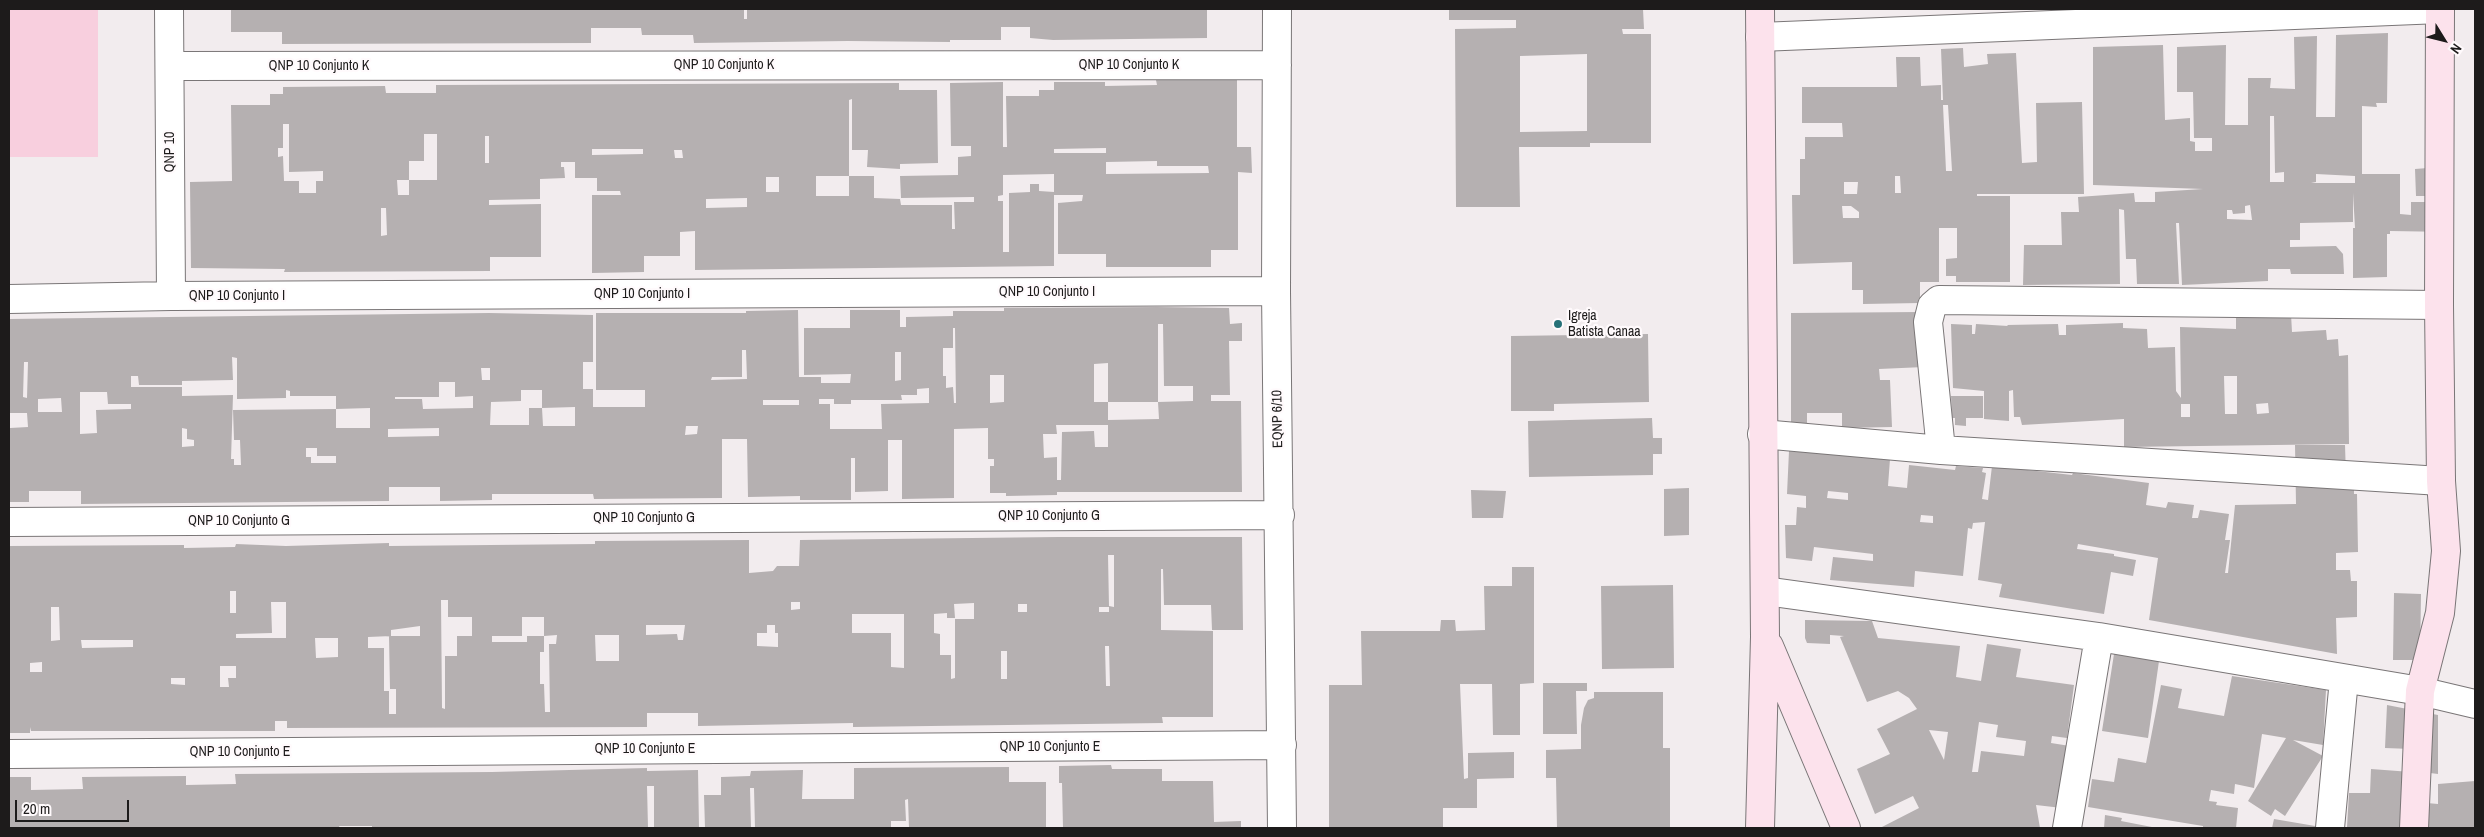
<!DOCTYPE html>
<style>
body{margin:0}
#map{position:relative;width:2484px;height:837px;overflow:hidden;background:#f2ecee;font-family:"Archivo Narrow",sans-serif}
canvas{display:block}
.frame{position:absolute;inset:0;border:10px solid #1d1b1b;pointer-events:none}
.north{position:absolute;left:2419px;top:15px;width:50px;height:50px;-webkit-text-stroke:4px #fffafc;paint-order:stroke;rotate:126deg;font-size:14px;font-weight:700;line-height:20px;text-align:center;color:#1d1b1b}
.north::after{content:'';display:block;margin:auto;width:18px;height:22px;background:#1d1b1b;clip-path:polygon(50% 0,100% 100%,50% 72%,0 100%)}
.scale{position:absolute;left:15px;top:800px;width:114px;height:22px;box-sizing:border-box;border:2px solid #1d1b1b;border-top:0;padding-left:6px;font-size:15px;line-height:18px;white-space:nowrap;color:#1d1b1b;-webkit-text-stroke:4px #fffafc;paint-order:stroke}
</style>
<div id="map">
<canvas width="2484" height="837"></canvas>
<div class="frame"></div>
<div class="north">N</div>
<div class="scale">20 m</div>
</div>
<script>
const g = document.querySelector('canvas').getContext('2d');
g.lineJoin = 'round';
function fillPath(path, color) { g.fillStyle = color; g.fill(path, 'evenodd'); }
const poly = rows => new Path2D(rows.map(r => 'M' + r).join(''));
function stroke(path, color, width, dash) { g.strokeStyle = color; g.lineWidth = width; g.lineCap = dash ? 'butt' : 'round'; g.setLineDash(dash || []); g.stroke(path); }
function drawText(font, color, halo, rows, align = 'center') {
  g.font = font + ' "Archivo Narrow",sans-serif'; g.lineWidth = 4.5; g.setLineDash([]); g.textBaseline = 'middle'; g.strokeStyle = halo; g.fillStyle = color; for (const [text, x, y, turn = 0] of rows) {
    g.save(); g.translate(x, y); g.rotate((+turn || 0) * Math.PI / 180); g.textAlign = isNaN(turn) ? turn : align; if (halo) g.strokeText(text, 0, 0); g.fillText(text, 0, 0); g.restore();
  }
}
fillPath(poly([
 [9,9,98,9,98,157,9,157]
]), '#f8cfde');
fillPath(poly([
 [231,9,744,9,744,19,747,19,747,9,1207,9,1207,38,1053,40,1030,38,1030,27,1001,27,1001,40,950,40,950,42,848,41,694,43,693,35,642,35,641,28,591,28,591,43,282,44,282,32,231,32],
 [1449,9,1643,9,1644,29,1622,29,1623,34,1651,34,1651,143,1590,143,1590,147,1519,147,1520,207,1456,207,1455,29,1516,28,1516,20,1449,20],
 [1587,54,1587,131,1520,132,1520,56],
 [2388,33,2387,103,2376,103,2377,107,2362,106,2362,174,2400,174,2400,214,2411,215,2411,202,2451,202,2451,232,2390,231,2390,234,2387,234,2387,277,2353,278,2353,228,2355,228,2353,193,2353,222,2300,223,2300,240,2290,240,2290,247,2336,246,2343,254,2344,274,2291,274,2290,269,2268,269,2268,281,2182,285,2179,223,2176,223,2179,284,2137,284,2136,259,2126,259,2124,210,2119,209,2120,284,2023,285,2024,245,2062,245,2061,212,2079,212,2078,197,2134,193,2135,202,2155,202,2155,192,2203,189,2093,185,2093,47,2163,45,2165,120,2190,118,2190,141,2195,142,2195,151,2212,151,2212,138,2194,138,2193,92,2177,92,2177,47,2226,45,2225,125,2248,125,2248,78,2271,78,2270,88,2295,89,2294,37,2317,36,2316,117,2335,117,2336,35],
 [2270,116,2274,116,2275,173,2284,172,2284,182,2270,182],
 [2316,174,2355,176,2355,183,2311,183,2316,182],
 [2250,205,2252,220,2227,219,2227,210,2232,210,2233,214,2245,213,2245,206],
 [1963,48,1964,67,1988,64,1987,54,2016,53,2022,163,2037,162,2036,103,2082,102,2084,194,1977,194,1977,196,2010,196,2010,282,1956,282,1956,276,1946,276,1946,259,1957,258,1957,228,1939,228,1939,282,1920,282,1920,303,1863,304,1863,290,1852,290,1852,262,1793,264,1792,195,1800,195,1800,159,1805,159,1805,137,1843,137,1842,123,1802,123,1802,87,1897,87,1896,57,1920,57,1921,86,1941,85,1941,100,1943,100,1941,49],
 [1943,105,1948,105,1952,171,1946,171],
 [1895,176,1900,176,1901,193,1895,193],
 [1844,182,1858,182,1857,194,1844,194],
 [1842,206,1851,206,1859,212,1859,218,1843,218],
 [1156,80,1237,80,1237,147,1251,147,1252,173,1238,172,1238,250,1211,250,1211,267,1106,267,1106,254,1058,254,1058,203,1082,201,1083,195,1054,195,1054,266,695,270,695,231,680,232,680,256,644,256,644,272,592,273,592,195,621,195,620,191,597,191,597,178,575,178,575,162,561,162,561,167,564,167,565,178,540,179,540,199,489,200,489,205,541,204,541,257,490,257,490,271,284,272,285,269,191,268,190,182,232,181,231,105,270,105,270,94,283,94,283,87,385,86,386,93,436,93,436,85,899,83,899,90,937,90,938,163,900,164,900,169,867,167,868,150,852,150,852,99,849,100,849,176,816,176,816,196,849,196,849,176,874,176,874,198,900,199,901,205,952,205,952,229,955,229,954,202,974,202,974,197,901,198,900,176,958,175,958,157,971,156,971,146,951,146,950,83,1003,82,1003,147,1007,147,1006,96,1039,96,1039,90,1054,90,1054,82,1105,82,1105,86,1157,85],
 [283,124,289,124,289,172,323,171,323,181,316,181,316,193,299,193,299,181,284,181,283,156,278,157,278,148,283,148],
 [424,134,437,134,437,180,409,180,409,161,424,161],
 [485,136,489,136,489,163,485,163],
 [1106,148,1106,153,1054,153,1054,149],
 [592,149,643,149,643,154,592,155],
 [674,150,682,150,683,158,675,158],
 [1157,161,1157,166,1208,166,1209,173,1106,174,1106,162],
 [1054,174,1054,192,1039,191,1039,184,1030,184,1030,192,1009,193,1009,252,1003,252,1003,201,998,201,998,196,1003,195,1003,175],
 [766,177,779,177,779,192,766,192],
 [397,180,409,180,409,195,398,195],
 [747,198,747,207,706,208,706,199],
 [381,208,386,208,387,235,381,236],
 [2453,166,2453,196,2416,196,2415,169],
 [1157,307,1229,308,1230,324,1242,323,1242,341,1229,341,1230,395,1211,395,1211,401,1241,401,1242,492,1057,492,1057,495,1006,496,1006,493,990,493,990,466,994,466,994,459,988,459,988,428,954,429,954,498,902,499,902,440,888,440,888,491,855,492,855,458,851,458,851,500,800,500,800,496,748,497,747,439,722,439,722,498,594,499,593,494,492,494,492,500,440,501,440,487,389,487,389,501,81,504,81,491,29,491,29,502,9,502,10,428,28,427,27,413,9,413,9,319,489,313,593,315,593,362,583,362,583,389,593,389,593,407,645,407,645,390,596,390,596,313,746,313,746,311,798,310,799,377,821,377,821,383,850,383,851,374,804,375,804,328,850,328,850,310,900,310,900,327,906,327,906,317,953,316,953,311,1004,311,1004,308],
 [1158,324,1163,324,1164,386,1193,386,1193,401,1158,402,1159,419,1108,420,1108,402,1158,402],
 [953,328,955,328,956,403,954,403,953,387,946,388,946,376,943,376,943,348,953,348],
 [742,350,746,350,747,379,711,380,712,377,742,377],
 [895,352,901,352,901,380,895,381],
 [232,357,237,358,237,399,286,398,286,390,290,391,290,396,336,396,336,409,370,408,370,428,336,428,336,409,233,410,234,440,240,440,241,465,234,465,234,459,231,459,233,395,182,396,182,387,131,387,131,376,138,376,139,385,182,385,182,381,233,380],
 [24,362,28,362,27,398,23,397],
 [1108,363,1108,402,1094,402,1094,364],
 [481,368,490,368,490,380,482,380],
 [990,375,1004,375,1004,402,990,403],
 [439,382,455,382,455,397,473,396,473,408,423,409,422,399,395,399,395,397,439,397],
 [929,388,929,403,881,404,882,429,830,429,830,404,819,404,819,399,834,399,834,404,851,404,851,400,902,400,901,395,917,395,917,389],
 [521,390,542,390,542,408,575,407,575,426,543,426,542,408,529,408,529,425,490,425,491,402,521,401],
 [80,392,107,392,108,404,131,404,131,409,96,410,97,433,80,434],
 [61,398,62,412,38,412,38,399],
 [763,400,799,400,799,405,763,405],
 [1056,425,1108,425,1108,447,1095,447,1094,431,1062,432,1061,480,1057,480,1057,457,1044,458,1043,434,1057,434],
 [686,426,698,426,697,434,685,435],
 [182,428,187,429,187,439,194,440,194,446,182,447],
 [439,428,439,436,388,437,388,429],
 [306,448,317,448,317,456,336,456,336,463,311,463,311,457,306,457],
 [1920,312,1924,367,1879,369,1880,380,1890,380,1892,427,1842,428,1842,413,1807,413,1807,425,1791,425,1791,313],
 [2236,313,2291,314,2292,332,2326,330,2327,340,2338,339,2339,356,2348,355,2349,444,2124,447,2124,419,2022,425,2020,417,2014,417,2013,390,2009,391,2009,421,1984,419,1984,391,1953,388,1951,324,1972,325,1972,334,1975,334,1976,324,2008,326,2007,325,2058,324,2059,335,2066,335,2066,325,2123,323,2123,328,2147,329,2148,348,2175,347,2176,391,2181,398,2180,327,2236,329],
 [2224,376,2237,376,2237,414,2225,414],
 [2268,403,2269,413,2257,414,2256,404],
 [2181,404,2190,404,2190,417,2181,417],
 [1648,334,1649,402,1554,404,1554,411,1511,411,1511,336],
 [1951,396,1983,396,1983,418,1966,418,1966,426,1955,425,1955,418,1952,418],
 [1652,418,1653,438,1662,438,1662,454,1653,454,1653,475,1529,477,1528,421],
 [2295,445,2345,445,2346,476,2354,476,2354,494,2357,494,2358,552,2336,553,2336,570,2350,570,2351,581,2357,581,2357,617,2336,618,2337,654,2149,620,2158,558,2078,544,2077,549,2114,554,2114,556,2136,560,2133,576,2111,572,2104,614,1999,597,2002,584,1978,580,1985,522,1973,523,1972,529,1968,528,1963,576,1915,571,1914,587,1830,580,1833,557,1873,561,1873,554,1814,547,1812,561,1786,558,1785,525,1796,525,1797,507,1806,508,1806,496,1787,494,1789,451,1890,459,1888,486,1907,488,1909,465,1955,470,1956,466,1983,468,1982,472,1986,473,1982,499,1988,500,1992,466,2072,475,2073,473,2149,483,2146,505,2166,508,2168,502,2194,505,2192,518,2198,518,2200,510,2229,514,2225,540,2230,540,2225,573,2228,573,2235,505,2296,504],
 [1828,491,1848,493,1848,500,1827,498],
 [1921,515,1933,516,1933,523,1920,522],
 [1689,488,1689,535,1664,536,1664,489],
 [1471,490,1506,491,1503,518,1472,518],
 [1058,537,1242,537,1243,630,1212,630,1211,605,1164,605,1163,569,1161,569,1161,630,1213,631,1213,717,1162,717,1163,723,853,727,853,723,698,726,698,713,647,713,647,727,287,728,287,721,275,721,275,731,31,731,30,727,30,733,9,733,9,546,184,545,184,548,235,547,236,544,286,546,389,543,389,546,491,545,595,544,595,541,749,540,749,573,773,571,777,566,799,566,800,540],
 [1108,555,1114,555,1114,607,1109,606,1109,612,1099,612,1099,607,1109,607],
 [230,591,236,591,236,613,230,613],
 [441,600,448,600,448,617,472,617,472,636,457,636,457,656,445,656,445,709,442,708],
 [271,602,286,602,286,638,236,638,236,634,272,633],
 [791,602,800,602,800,609,791,610],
 [974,603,974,619,955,619,955,678,951,679,951,655,940,655,940,634,934,633,934,614,947,613,947,618,955,618,954,604],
 [1018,604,1027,604,1027,612,1018,612],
 [51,607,59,607,60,640,51,641],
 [852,614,904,614,904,668,891,667,891,633,852,633],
 [522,617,544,617,544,636,527,636,527,642,492,642,492,636,522,636],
 [646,625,685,625,683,640,678,640,677,634,646,635],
 [767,625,775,625,775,633,778,633,778,647,757,646,757,633,767,633],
 [420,626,420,636,389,636,390,689,396,689,396,714,389,714,389,691,384,691,384,648,368,648,368,637,391,636,391,630],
 [557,635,556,644,549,644,550,712,545,712,544,684,540,684,540,652,544,652,544,636],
 [595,635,619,635,619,661,596,661],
 [315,638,338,638,338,657,316,658],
 [81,640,133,640,133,647,82,648],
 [1105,646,1109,646,1110,686,1106,686],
 [1001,651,1007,651,1007,679,1001,679],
 [42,662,42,672,30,672,30,663],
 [220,666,236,666,236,678,228,678,229,687,220,687],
 [171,678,185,678,185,685,171,684],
 [1512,567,1534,567,1534,683,1520,684,1520,735,1493,735,1492,684,1460,684,1464,779,1468,778,1468,753,1514,752,1514,778,1477,779,1477,808,1443,808,1443,828,1329,828,1329,685,1362,685,1361,631,1440,631,1441,620,1455,620,1456,631,1485,630,1484,586,1512,586],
 [1673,585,1674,668,1602,669,1601,586],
 [2394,593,2421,594,2420,660,2393,660],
 [1805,620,1872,621,1878,638,1960,646,1956,677,1981,681,1987,644,2021,649,2016,677,2074,685,2067,738,2052,736,2051,743,2070,746,2062,808,2036,805,2040,828,1880,828,1919,808,1913,796,1875,814,1857,769,1890,754,1877,729,1917,709,1909,698,1898,691,1867,702,1840,637,1844,636,1830,635,1830,644,1807,643,1805,638],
 [1979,722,1998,725,1996,737,2026,741,2024,756,1981,751,1978,772,1972,772],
 [1929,730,1948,732,1944,760],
 [2114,654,2159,661,2148,738,2102,731],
 [2232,676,2326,690,2323,745,2293,740,2323,756,2285,816,2275,809,2271,816,2248,801,2286,738,2262,734,2254,788,2235,784,2234,794,2211,790,2209,801,2217,802,2216,805,2238,808,2236,828,2203,828,2203,826,2088,807,2092,779,2114,782,2118,758,2146,763,2161,685,2182,689,2178,708,2224,716],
 [1543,683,1587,683,1587,691,1576,691,1577,734,1543,734],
 [1594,692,1663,692,1663,748,1670,748,1670,828,1557,828,1556,778,1546,778,1546,750,1581,749,1581,725,1584,708,1588,700,1594,698],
 [2387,705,2438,715,2438,774,2430,773,2427,803,2438,804,2438,784,2475,781,2475,828,2347,827,2349,793,2370,793,2371,769,2411,772,2411,749,2385,748],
 [1111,765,1112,769,1162,769,1162,781,1213,781,1214,822,1241,821,1241,828,1063,828,1062,783,1059,783,1059,766],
 [1009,767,1009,782,1046,782,1046,828,909,828,908,799,905,800,906,821,891,821,891,828,755,828,754,788,750,788,751,828,705,828,704,795,721,795,721,777,750,776,751,771,803,770,802,799,854,799,854,768],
 [647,768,647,771,698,770,699,828,654,828,654,786,647,786,648,828,372,828,372,826,339,826,340,828,9,828,9,777,31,777,31,790,83,789,82,777,186,776,186,785,236,784,235,774,492,772],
 [2105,815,2122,818,2121,821,2157,828,2104,828],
 [2274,819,2321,827,2321,828,2272,828]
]), '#b5b0b1');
const street = poly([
 [169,9,171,296],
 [1277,9,1276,291,1282,828],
 [1760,37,2440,9],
 [170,66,1277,65],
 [9,299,171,296,1276,291],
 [1762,434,1941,450,2441,481],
 [1941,450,1928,322,1932,306,1939,300,2439,305],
 [9,522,1280,515],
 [1765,591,2099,637,2420,691,2475,704],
 [9,754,1282,745],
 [2067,828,2099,637],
 [2330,828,2344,679]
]);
const secondary = poly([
 [1760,9,1765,637,1760,828],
 [1769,646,1846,828],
 [2414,828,2420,691,2440,613,2446,551,2441,481,2439,305,2440,9]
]);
stroke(street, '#7a7677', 30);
stroke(secondary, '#7a7677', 30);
stroke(street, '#fff', 28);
stroke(secondary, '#fce2ec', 28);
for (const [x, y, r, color] of [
 [1558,324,5,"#277178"]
]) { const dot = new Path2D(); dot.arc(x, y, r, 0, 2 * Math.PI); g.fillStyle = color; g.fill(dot); stroke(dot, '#fffafc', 2); }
drawText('14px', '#1d1b1b', '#fffafc', [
 ["QNP 10 Conjunto K",724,65],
 ["QNP 10 Conjunto K",1129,65],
 ["QNP 10 Conjunto K",319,66],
 ["QNP 10",170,152,-90],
 ["QNP 10 Conjunto I",1047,292],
 ["QNP 10 Conjunto I",642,294],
 ["QNP 10 Conjunto I",237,296],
 ["EQNP 6/10",1278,419,-91],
 ["QNP 10 Conjunto G",1049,516],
 ["QNP 10 Conjunto G",644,518],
 ["QNP 10 Conjunto G",239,521],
 ["QNP 10 Conjunto E",1050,747],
 ["QNP 10 Conjunto E",645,749],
 ["QNP 10 Conjunto E",240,752]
]);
drawText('14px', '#1d1b1b', '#fffafc', [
 ["Igreja",1568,316],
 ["Batista Canaa",1568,332]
], 'left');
</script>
